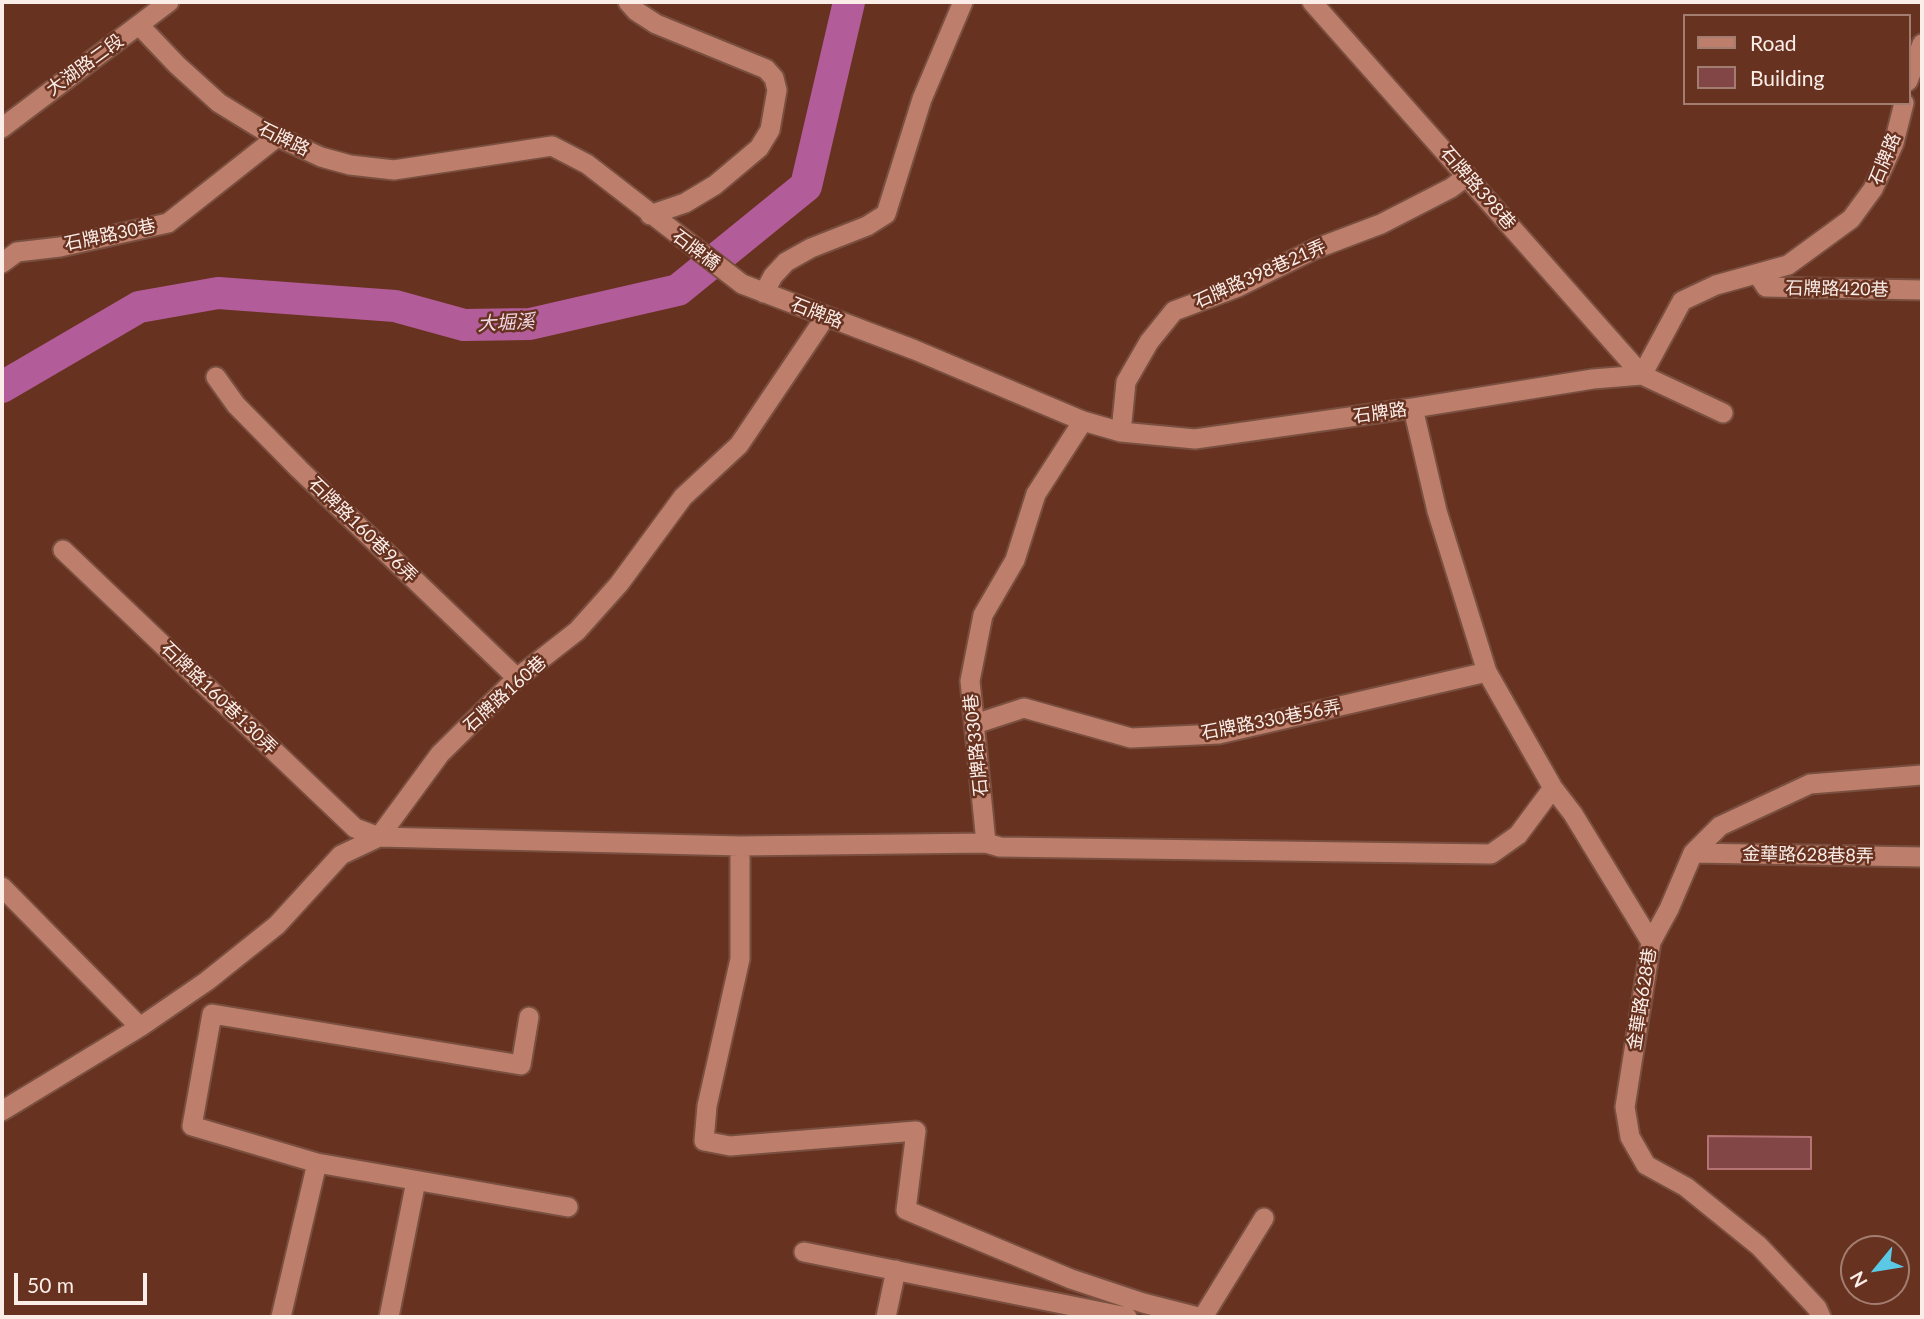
<!DOCTYPE html>
<meta charset="utf-8">
<style>
body{margin:0}
#map{position:relative;width:1924px;height:1319px;overflow:hidden;background:#683220;font-family:Lato,sans-serif}
canvas{display:block}
.frame{position:absolute;inset:0;border:4px solid #fbede8;pointer-events:none}
.legend{position:absolute;left:1683px;top:14px;width:228px;height:91px;box-sizing:border-box;background:#683220;border:2px solid #a37d70;margin:0;padding:9px 12px;list-style:none;font-size:21px;color:#fbede8}
.legend li{display:flex;align-items:center;gap:14px;height:35px}
.legend b{width:35px;border:2px solid #a37d70}
.north{position:absolute;left:1840px;top:1235px;width:70px;height:70px;box-sizing:border-box;background:#683220;border:2px solid #a37d70;border-radius:50%;rotate:240deg;font-size:19px;font-weight:700;line-height:28px;text-align:center;color:#fbede8}
.north::after{content:'';display:block;margin:auto;width:24px;height:32px;background:#5bc8e6;clip-path:polygon(50% 0,100% 100%,50% 72%,0 100%)}
.scale{position:absolute;left:14px;top:1273px;width:133px;height:32px;box-sizing:border-box;border:4px solid #fbede8;border-top:0;padding-left:9px;font-size:21px;line-height:24px;white-space:nowrap;color:#fbede8;-webkit-text-stroke:5px #683220;paint-order:stroke}
</style>
<div id="map">
<canvas width="1924" height="1319"></canvas>
<div class="frame"></div>
<ul class="legend">
<li><b style="height:9px;background:#bd7f6b"></b>Road</li>
<li><b style="height:19px;background:#824647"></b>Building</li>
</ul>
<div class="north">N</div>
<div class="scale">50 m</div>
</div>
<script>
const g = document.querySelector('canvas').getContext('2d');
g.lineJoin = 'round';
const poly = rows => new Path2D(rows.map(r => 'M' + r).join(''));
function stroke(path, color, width, dash) { g.strokeStyle = color; g.lineWidth = width; g.lineCap = dash ? 'butt' : 'round'; g.setLineDash(dash || []); g.stroke(path); }
function fillPath(path, color) { g.fillStyle = color; g.fill(path, 'evenodd'); }
function drawText(font, color, halo, rows, align = 'center') {
  g.font = font + ' Lato,"Noto Sans TC",sans-serif'; g.lineWidth = 5; g.setLineDash([]); g.textBaseline = 'middle'; g.strokeStyle = halo; g.fillStyle = color; for (const [text, x, y, turn = 0] of rows) {
    g.save(); g.translate(x, y); g.rotate((+turn || 0) * Math.PI / 180); g.textAlign = isNaN(turn) ? turn : align; if (halo) g.strokeText(text, 0, 0); g.fillText(text, 0, 0); g.restore();
  }
}
stroke(poly([
 [2,387,139,307,218,293,395,306,464,325,530,324,678,290,806,186,849,2]
]), '#b25d99', 32);
const building = poly([
 [1708,1136,1811,1137,1811,1169,1708,1169,1708,1136]
]);
fillPath(building, '#824647');
stroke(building, '#b57374', 2);
const minor = poly([
 [628,2,636,11,656,24,766,69,774,78,777,90,770,130,759,148,715,185,685,203,650,215],
 [1312,2,1642,375,1723,413],
 [139,25,177,65,219,103,263,130,321,157,350,165,394,170,552,146,587,164,742,284,915,350,1083,421,1121,432,1195,439,1413,408,1593,379,1642,375,1682,301,1716,285,1788,265,1851,219,1873,189,1894,143,1904,103],
 [1908,81,1922,44],
 [2,128,169,2],
 [2,263,17,252,60,247,168,223,277,137],
 [1758,275,1766,287,1922,290],
 [764,293,773,276,786,262,811,248,867,226,886,214,922,99,963,2],
 [216,377,236,405,299,469,517,678],
 [1413,408,1437,511,1487,672,1553,788,1573,814,1651,942],
 [1121,432,1126,382,1149,342,1174,311,1238,287,1315,249,1381,224,1451,188,1467,176],
 [63,550,355,828,379,837,740,846,986,843,1000,847,1491,854,1518,835,1553,788],
 [975,724,1024,708,1131,738,1219,734,1487,672],
 [986,843,970,681,983,615,1015,560,1036,494,1083,421],
 [740,846,740,959,707,1106,704,1141,730,1146,916,1131,906,1210,1071,1279,1143,1303,1198,1317],
 [1693,853,1922,857],
 [2,887,140,1027],
 [529,1017,521,1065,212,1014,192,1126,317,1163,568,1207],
 [2,1111,140,1027,207,981,277,925,341,855,379,837,440,754,517,678,577,631,619,584,683,497,739,445,826,316],
 [804,1252,1127,1317],
 [281,1317,317,1163],
 [389,1317,416,1181],
 [886,1317,896,1270],
 [1203,1317,1264,1218],
 [1821,1317,1817,1308,1759,1246,1686,1187,1646,1165,1630,1137,1625,1107,1651,942,1669,909,1693,853,1720,826,1810,784,1922,775]
]);
stroke(minor, '#794f40', 23);
stroke(minor, '#bd7f6b', 19);
drawText('18px', '#fbede8', '#683220', [
 ["大湖路二段",85,65,-36],
 ["石牌路",284,139,26],
 ["石牌路",1885,159,-68],
 ["石牌路398巷",1478,188,49],
 ["石牌路30巷",110,235,-12],
 ["石牌橋",696,250,37],
 ["石牌路398巷21弄",1260,274,-24],
 ["石牌路420巷",1837,289,1],
 ["石牌路",817,313,21],
 ["石牌路",1380,413,-8],
 ["石牌路160巷96弄",363,530,44],
 ["石牌路160巷",505,694,-42],
 ["石牌路160巷130弄",219,698,44],
 ["石牌路330巷56弄",1271,720,-11],
 ["石牌路330巷",976,745,-96],
 ["金華路628巷8弄",1808,855,1],
 ["金華路628巷",1642,999,-81]
]);
drawText('italic 19px', '#f1d9e8', '#683220', [
 ["大堀溪",506,323,-3]
]);
</script>
